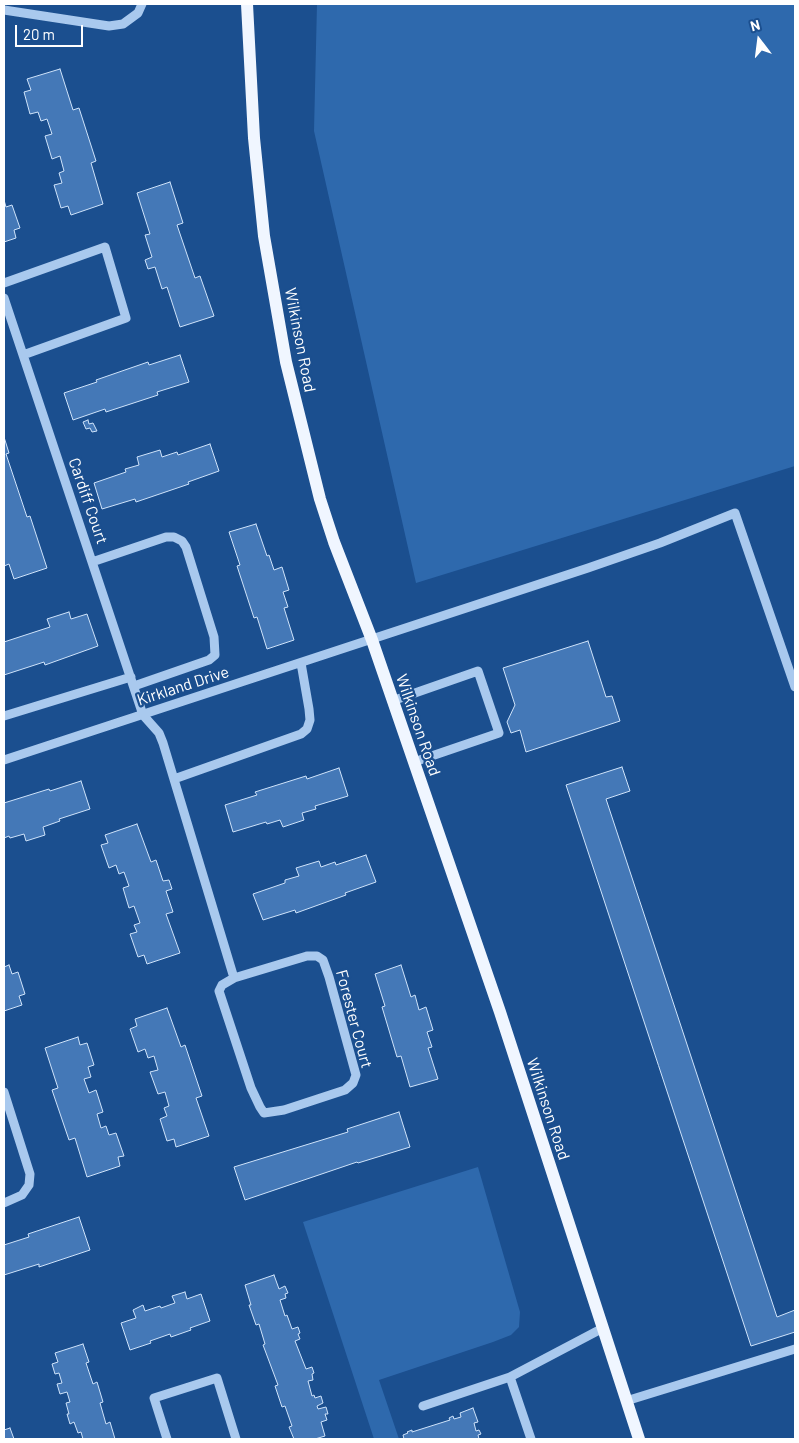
<!DOCTYPE html>
<style>
body{margin:0}
#map{position:relative;width:799px;height:1443px;overflow:hidden;background:#1b4f8f;font-family:Barlow,sans-serif}
canvas{display:block}
.frame{position:absolute;inset:0;border:5px solid #fff;pointer-events:none}
.north{position:absolute;left:734px;top:15px;width:50px;height:50px;-webkit-text-stroke:4px #1b4f8f;paint-order:stroke;rotate:345deg;font-size:14px;font-weight:700;line-height:20px;text-align:center;color:#fff}
.north::after{content:'';display:block;margin:auto;width:18px;height:22px;background:#fff;clip-path:polygon(50% 0,100% 100%,50% 72%,0 100%)}
.scale{position:absolute;left:15px;top:25px;width:68px;height:22px;box-sizing:border-box;border:2px solid #fff;border-top:0;padding-left:6px;font-size:15px;line-height:18px;white-space:nowrap;color:#fff;-webkit-text-stroke:4px #1b4f8f;paint-order:stroke}
</style>
<div id="map">
<canvas width="799" height="1443"></canvas>
<div class="frame"></div>
<div class="north">N</div>
<div class="scale">20 m</div>
</div>
<script>
const g = document.querySelector('canvas').getContext('2d');
g.lineJoin = 'round';
function fillPath(path, color) { g.fillStyle = color; g.fill(path, 'evenodd'); }
const poly = rows => new Path2D(rows.map(r => 'M' + r).join(''));
function stroke(path, color, width, dash) { g.strokeStyle = color; g.lineWidth = width; g.lineCap = dash ? 'butt' : 'round'; g.setLineDash(dash || []); g.stroke(path); }
function drawText(font, color, halo, rows, align = 'center') {
  g.font = font + ' Barlow,sans-serif'; g.lineWidth = 4.5; g.setLineDash([]); g.textBaseline = 'middle'; g.strokeStyle = halo; g.fillStyle = color; for (const [text, x, y, turn = 0] of rows) {
    g.save(); g.translate(x, y); g.rotate((+turn || 0) * Math.PI / 180); g.textAlign = isNaN(turn) ? turn : align; if (halo) g.strokeText(text, 0, 0); g.fillText(text, 0, 0); g.restore();
  }
}
fillPath(poly([
 [317,4,795,4,795,466,416,583,314,131],
 [478,1167,520,1312,519,1327,511,1335,493,1342,379,1380,399,1439,374,1439,303,1222]
]), '#2e69ad');
const building = poly([
 [60,69,73,110,79,108,96,161,91,163,103,204,71,215,68,206,61,208,54,185,62,183,59,173,64,171,60,156,52,159,45,136,52,134,47,119,41,121,38,112,30,114,24,92,31,90,27,79,60,69],
 [170,182,183,223,177,225,195,278,200,276,214,316,180,327,167,287,162,289,155,267,148,269,145,260,152,257,145,235,150,234,137,193,170,182],
 [4,200,6,207,12,205,20,228,14,230,16,238,4,242,4,200],
 [180,355,189,382,157,392,158,395,106,412,105,409,73,420,64,393,97,382,96,380,148,362,149,365,180,355],
 [88,420,89,424,93,423,97,431,92,432,90,428,86,429,83,422,88,420],
 [4,437,9,453,6,454,27,517,30,516,47,568,14,579,9,564,4,566,4,437],
 [210,444,219,471,188,482,189,484,136,502,135,499,102,509,94,483,126,472,125,469,139,465,137,457,160,450,162,457,177,452,178,455,210,444],
 [256,524,267,556,269,555,274,570,282,567,289,590,283,592,288,607,284,608,294,640,267,649,257,617,254,618,237,566,240,565,229,532,256,524],
 [69,612,71,619,87,614,98,646,45,665,44,662,4,675,4,642,50,627,47,619,69,612],
 [588,641,606,697,612,696,620,721,526,752,520,730,511,733,507,722,515,705,503,668,588,641],
 [622,767,630,791,606,799,777,1317,795,1310,795,1332,751,1346,566,785,622,767],
 [339,768,348,796,315,806,316,809,302,813,304,820,283,827,280,820,267,824,266,822,233,832,225,805,257,795,255,792,306,776,307,779,339,768],
 [81,781,90,809,59,819,60,821,43,827,45,835,26,841,24,834,10,838,9,836,4,838,4,803,49,789,50,791,81,781],
 [137,824,151,862,156,860,163,881,169,880,172,889,166,891,173,912,166,914,180,953,147,964,144,955,138,957,130,934,137,932,134,925,140,923,134,906,129,908,123,888,129,886,124,872,119,874,116,865,109,868,101,845,108,843,105,835,137,824],
 [366,855,376,882,345,893,346,895,296,913,295,910,263,920,253,894,285,883,285,880,299,876,296,868,319,861,321,867,335,862,336,865,366,855],
 [9,965,12,974,18,972,25,994,19,996,22,1005,4,1011,4,967,9,965],
 [401,965,411,997,415,995,419,1010,426,1007,433,1030,427,1032,432,1047,428,1048,438,1079,410,1087,401,1056,397,1057,382,1007,385,1006,375,974,401,965],
 [167,1008,181,1047,185,1045,202,1096,196,1098,209,1136,176,1147,174,1139,167,1141,160,1119,167,1116,164,1108,169,1106,165,1092,158,1094,150,1072,158,1070,154,1056,148,1058,145,1049,138,1052,130,1029,137,1026,135,1019,167,1008],
 [78,1037,80,1045,87,1043,94,1065,88,1067,91,1077,84,1079,89,1093,96,1090,103,1112,97,1114,101,1128,106,1126,109,1135,116,1133,124,1156,118,1157,120,1166,87,1177,75,1138,69,1140,52,1090,58,1088,45,1048,78,1037],
 [399,1112,410,1147,358,1163,357,1162,245,1200,234,1167,348,1132,347,1129,399,1112],
 [79,1217,90,1250,39,1267,39,1264,4,1275,4,1245,29,1237,28,1234,79,1217],
 [274,1275,279,1289,285,1286,288,1293,285,1294,286,1298,280,1300,285,1316,287,1315,292,1329,298,1327,300,1333,298,1334,300,1339,295,1341,306,1369,312,1367,314,1373,312,1374,313,1380,308,1381,312,1396,314,1395,315,1398,321,1396,323,1403,317,1406,318,1409,326,1407,328,1414,325,1414,327,1420,321,1422,325,1436,315,1439,294,1439,289,1427,292,1426,285,1406,282,1407,275,1386,278,1385,263,1345,265,1344,259,1324,256,1325,249,1305,251,1305,245,1285,274,1275],
 [185,1292,187,1299,201,1294,210,1321,190,1328,191,1330,171,1337,170,1334,150,1341,151,1343,130,1350,121,1323,136,1318,133,1310,143,1305,145,1311,160,1306,161,1308,175,1303,172,1296,185,1292],
 [83,1344,89,1362,86,1363,93,1384,97,1382,103,1402,100,1403,106,1424,110,1422,115,1439,83,1439,81,1432,78,1433,74,1422,70,1424,67,1414,69,1414,66,1403,70,1402,67,1392,60,1394,57,1384,62,1383,59,1373,55,1374,52,1364,58,1362,55,1353,83,1344],
 [473,1408,478,1422,474,1423,476,1431,479,1430,481,1434,478,1435,479,1439,404,1439,403,1435,408,1433,407,1432,412,1430,412,1432,450,1420,449,1418,453,1416,454,1419,461,1417,460,1413,473,1408],
 [10,1428,14,1439,4,1439,4,1430,10,1428]
]);
fillPath(building, '#4478b7');
stroke(building, '#cfe3fa', 1);
stroke(poly([
 [4,10,109,26,123,24,138,13,142,4],
 [4,283,105,247,126,318,23,355],
 [4,298,143,715,159,733,163,743,234,978],
 [92,562,166,537,174,537,182,541,186,547,214,637,215,655,209,660,134,686],
 [392,701,478,671,499,733,414,762],
 [4,716,131,677],
 [4,760,588,568,660,543,735,513,795,687],
 [174,779,301,734,307,729,310,720,309,709,301,663],
 [307,956,317,956,323,960,329,977,356,1075,353,1083,345,1090,284,1110,264,1113,260,1107,251,1088,219,991,222,985,234,978,307,956],
 [4,1092,30,1174,29,1185,22,1195,4,1203],
 [510,1377,531,1439],
 [626,1401,795,1349],
 [423,1406,510,1377,603,1328],
 [167,1439,154,1398,217,1378,236,1439]
]), '#a9c9ee', 9);
stroke(poly([
 [247,4,254,138,264,236,286,362,320,499,334,542,372,640,500,1012,639,1439]
]), '#f0f6ff', 12);
drawText('16px', '#fff', '#1b4f8f', [
 ["Wilkinson Road",300,340,79],
 ["Cardiff Court",88,501,71],
 ["Kirkland Drive",183,686,-18],
 ["Wilkinson Road",418,725,71],
 ["Forester Court",354,1019,75],
 ["Wilkinson Road",548,1109,72]
]);
</script>
